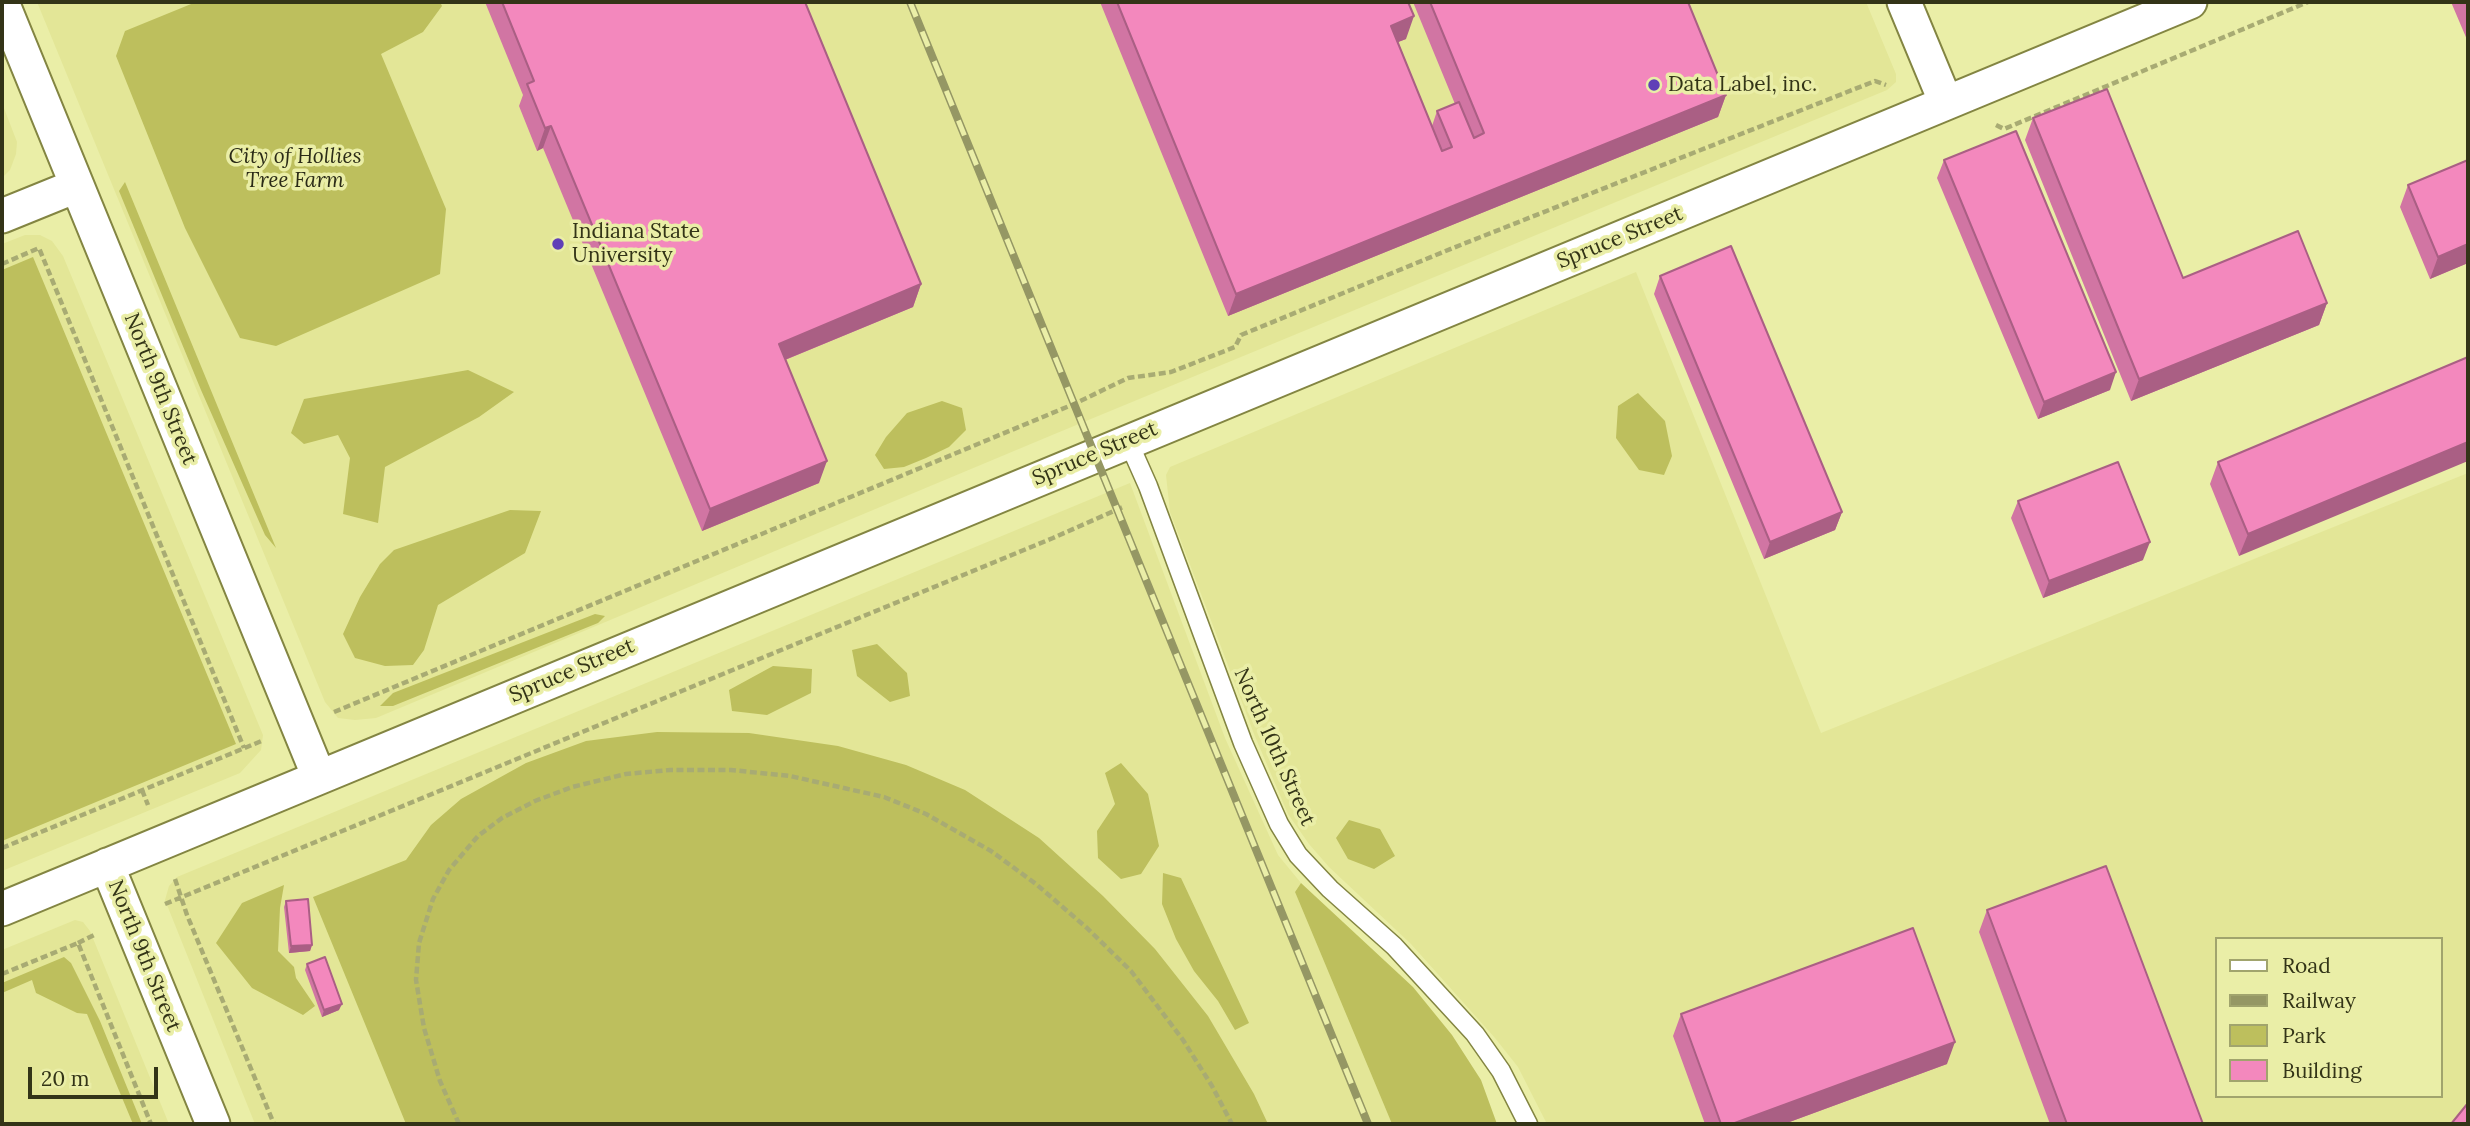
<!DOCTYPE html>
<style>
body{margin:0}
#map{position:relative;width:2470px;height:1126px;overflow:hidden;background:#eaeea7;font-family:Lora,serif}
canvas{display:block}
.frame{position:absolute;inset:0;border:4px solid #333417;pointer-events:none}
.legend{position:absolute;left:2215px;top:937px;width:228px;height:161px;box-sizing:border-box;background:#eaeea7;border:2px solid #a1a46d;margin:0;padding:9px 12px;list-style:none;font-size:21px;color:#333417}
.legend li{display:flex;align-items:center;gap:14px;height:35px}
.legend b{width:35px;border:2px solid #a1a46d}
.scale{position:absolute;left:28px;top:1067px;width:130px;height:32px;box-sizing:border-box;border:4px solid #333417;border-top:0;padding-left:9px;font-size:21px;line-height:24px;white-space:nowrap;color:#333417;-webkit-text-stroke:5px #eaeea7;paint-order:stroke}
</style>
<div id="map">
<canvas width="2470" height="1126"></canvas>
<div class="frame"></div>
<ul class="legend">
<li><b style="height:9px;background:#fff"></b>Road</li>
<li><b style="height:9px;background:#959764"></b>Railway</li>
<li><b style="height:19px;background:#bdbf5d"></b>Park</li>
<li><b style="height:19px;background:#f388bd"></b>Building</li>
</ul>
<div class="scale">20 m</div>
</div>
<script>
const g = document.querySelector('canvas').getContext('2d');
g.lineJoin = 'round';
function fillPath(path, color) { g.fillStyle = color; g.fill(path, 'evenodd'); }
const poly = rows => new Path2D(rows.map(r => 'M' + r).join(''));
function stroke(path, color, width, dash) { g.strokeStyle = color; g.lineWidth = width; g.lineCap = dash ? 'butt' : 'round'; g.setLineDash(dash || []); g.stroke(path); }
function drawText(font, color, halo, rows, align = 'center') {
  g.font = font + ' Lora,serif'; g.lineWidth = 7; g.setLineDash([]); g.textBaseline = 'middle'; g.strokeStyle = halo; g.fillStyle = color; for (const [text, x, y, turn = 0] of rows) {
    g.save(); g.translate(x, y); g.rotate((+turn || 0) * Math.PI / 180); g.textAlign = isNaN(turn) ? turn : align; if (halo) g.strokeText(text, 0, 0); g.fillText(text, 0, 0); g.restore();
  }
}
fillPath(poly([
 [37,2,1866,2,1896,74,1896,82,1887,90,1057,433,376,718,355,720,338,718,325,702],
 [2,103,17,142,16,154,10,170,2,178],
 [25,235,40,235,52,241,63,256,263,735,261,750,240,773,2,871,2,244],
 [1636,272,1821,733,2468,473,2468,1124,1547,1124,1518,1067,1495,1038,1411,944,1329,867,1309,844,1288,814,1254,734,1170,512,1166,475,1170,467],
 [2216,939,2440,939,2440,1096,2216,1096],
 [1130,483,1225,738,1278,855,1301,883,1295,892,1392,1124,255,1124,165,900,169,886,177,877],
 [75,920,83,922,90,931,169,1124,2,1124,2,950]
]), '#e3e697');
fillPath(poly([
 [196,2,440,2,442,6,423,32,381,54,446,209,440,274,276,346,240,338,185,228,116,56,125,31],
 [125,182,276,548,265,535,201,390,119,191],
 [33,257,236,744,2,841,2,270],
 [468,370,514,392,479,417,385,467,378,523,343,514,350,458,338,435,304,444,291,433,304,399],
 [1638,393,1665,421,1672,456,1664,475,1639,470,1616,438,1618,406],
 [942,401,962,408,966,430,949,447,926,458,904,467,884,469,875,455,886,437,907,413],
 [510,510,541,511,525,553,438,605,424,650,413,665,385,666,355,658,343,634,360,597,380,564,394,550],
 [595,614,605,616,598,623,393,706,380,706,393,693],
 [877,644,907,673,910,696,890,702,857,676,852,650],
 [773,666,812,669,811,693,767,715,732,711,729,690],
 [657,732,749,733,838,746,906,765,965,790,1039,838,1103,896,1155,949,1208,1016,1254,1094,1268,1124,406,1124,313,897,406,860,431,825,461,799,526,763,586,741],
 [1121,763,1148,794,1159,846,1141,874,1121,879,1098,858,1097,831,1115,804,1105,773],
 [1349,820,1380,829,1395,856,1374,869,1348,859,1336,838],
 [1163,873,1181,878,1249,1023,1235,1030,1218,1001,1194,971,1176,939,1162,904],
 [1301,883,1413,987,1452,1035,1481,1080,1497,1124,1392,1124,1295,892],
 [284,885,280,908,278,951,294,967,296,978,315,1006,303,1015,252,988,216,943,242,903],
 [64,957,71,963,100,1021,142,1124,133,1124,87,1014,77,1013,36,993,32,980,2,993,2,983]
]), '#bdbf5d');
const lane = poly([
 [1128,441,1148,486,1243,743,1279,824,1298,855,1330,889,1394,946,1475,1034,1501,1071,1528,1124]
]);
const street = poly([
 [2,2,319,777],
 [1904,2,1946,103],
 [2,216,76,186],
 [107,865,213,1124],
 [2,909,2190,2]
]);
stroke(lane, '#838542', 21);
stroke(street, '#838542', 37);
stroke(poly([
 [1996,125,2004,129,2308,2],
 [2,264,39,248,244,748],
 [334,712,1074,404,1128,378,1171,372,1235,347,1241,335,1453,248,1875,81,1886,85],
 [142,790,148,805],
 [2,848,264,740],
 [175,879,187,915,274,1124],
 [165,904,1053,538,1123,507],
 [78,943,96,934],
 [2,974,78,943,151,1124],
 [459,1124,440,1081,424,1028,416,980,419,943,433,899,449,870,478,836,502,818,535,801,572,787,626,774,670,770,731,770,790,776,884,797,926,814,991,851,1036,884,1087,928,1131,971,1183,1040,1212,1086,1232,1124]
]), '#a8ab73', 4.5, [7, 3.5]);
stroke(lane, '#fff', 18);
stroke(street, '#fff', 33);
const rail = poly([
 [910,2,1368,1124]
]);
stroke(rail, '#959764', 8);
stroke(rail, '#eaeea7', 5, [16]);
fillPath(poly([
 [485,2,805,2,921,284,913,307,785,360,819,483,702,531,543,148,537,151,519,106,523,95],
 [1100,2,1381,2,1406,39,1398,42,1432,126,1437,111,1455,104,1413,2,1688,2,1726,95,1718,117,1228,316],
 [2451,2,2468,2,2468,42],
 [2033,118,2183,278,2327,303,2319,325,2131,401,2025,140],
 [1944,160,2110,390,2038,419,1937,178],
 [2408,185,2468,263,2430,279,2400,207],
 [1660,276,1842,512,1835,530,1764,559,1654,294],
 [2468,357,2239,556,2210,484,2218,462],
 [2018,501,2143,560,2043,598,2011,518],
 [286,901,312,945,310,951,289,953,284,907],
 [1987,910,2203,1124,2050,1124,1979,932],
 [307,964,339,1010,322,1017,305,970],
 [1681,1014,1947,1064,1784,1124,1705,1124,1673,1036]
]), '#d175a3');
fillPath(poly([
 [1414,16,1406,39,1383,48,1391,26],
 [1726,95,1718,117,1228,316,1236,294],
 [551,126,543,148,537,151,545,128],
 [2468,244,2468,263,2430,279,2438,257],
 [921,284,913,307,770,366,779,344],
 [2327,303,2319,325,2131,401,2139,379],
 [2116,372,2110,390,2038,419,2044,402],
 [2468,442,2468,461,2239,556,2248,534],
 [827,461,819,483,702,531,710,509],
 [1842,512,1835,530,1764,559,1770,542],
 [2150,542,2143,560,2043,598,2049,581],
 [312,945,310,951,289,953,291,946],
 [342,1004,339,1010,322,1017,324,1010],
 [1955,1042,1947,1064,1784,1124,1732,1124]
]), '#aa5f84');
const building = poly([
 [502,2,805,2,921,284,779,344,827,461,710,509,551,126,545,128,527,84,534,81,502,2],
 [1117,2,1408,2,1414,16,1391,26,1442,151,1452,147,1437,111,1459,102,1474,138,1484,133,1430,2,1688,2,1726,95,1236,294,1117,2],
 [2107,89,2183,278,2298,231,2327,303,2139,379,2033,118,2107,89],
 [2016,131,2116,372,2044,402,1944,160,2016,131],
 [2468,160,2468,244,2438,257,2408,185,2468,160],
 [1731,246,1842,512,1770,542,1660,276,1731,246],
 [2468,357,2468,442,2248,534,2218,462,2468,357],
 [2118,462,2150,542,2049,581,2018,501,2118,462],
 [2106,866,2203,1124,2067,1124,1987,910,2106,866],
 [308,899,312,945,291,946,286,901,308,899],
 [1913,928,1955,1042,1732,1124,1721,1124,1681,1014,1913,928],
 [325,957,342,1004,324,1010,307,964,325,957],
 [2468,1103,2468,1124,2451,1124,2468,1103]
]);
fillPath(building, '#f388bd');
stroke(building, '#aa5f84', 2);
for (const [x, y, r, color] of [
 [1654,85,7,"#603fb7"],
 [558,244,7,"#603fb7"]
]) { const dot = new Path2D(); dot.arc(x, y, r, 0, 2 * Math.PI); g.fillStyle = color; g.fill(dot); stroke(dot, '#eaeea7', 2.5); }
drawText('21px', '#333417', '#eaeea7', [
 ["Data Label, inc.",1668,85],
 ["Indiana State",572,232],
 ["University",572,256]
], 'left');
drawText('italic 21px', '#2b2b17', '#eaeea7', [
 ["City of Hollies",295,157],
 ["Tree Farm",295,181]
]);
drawText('21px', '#333417', '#eaeea7', [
 ["Spruce Street",1620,238,-22],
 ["North 9th Street",160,389,68],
 ["Spruce Street",1095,454,-23],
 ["Spruce Street",572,671,-23],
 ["North 10th Street",1274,747,66],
 ["North 9th Street",144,956,68]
]);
</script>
